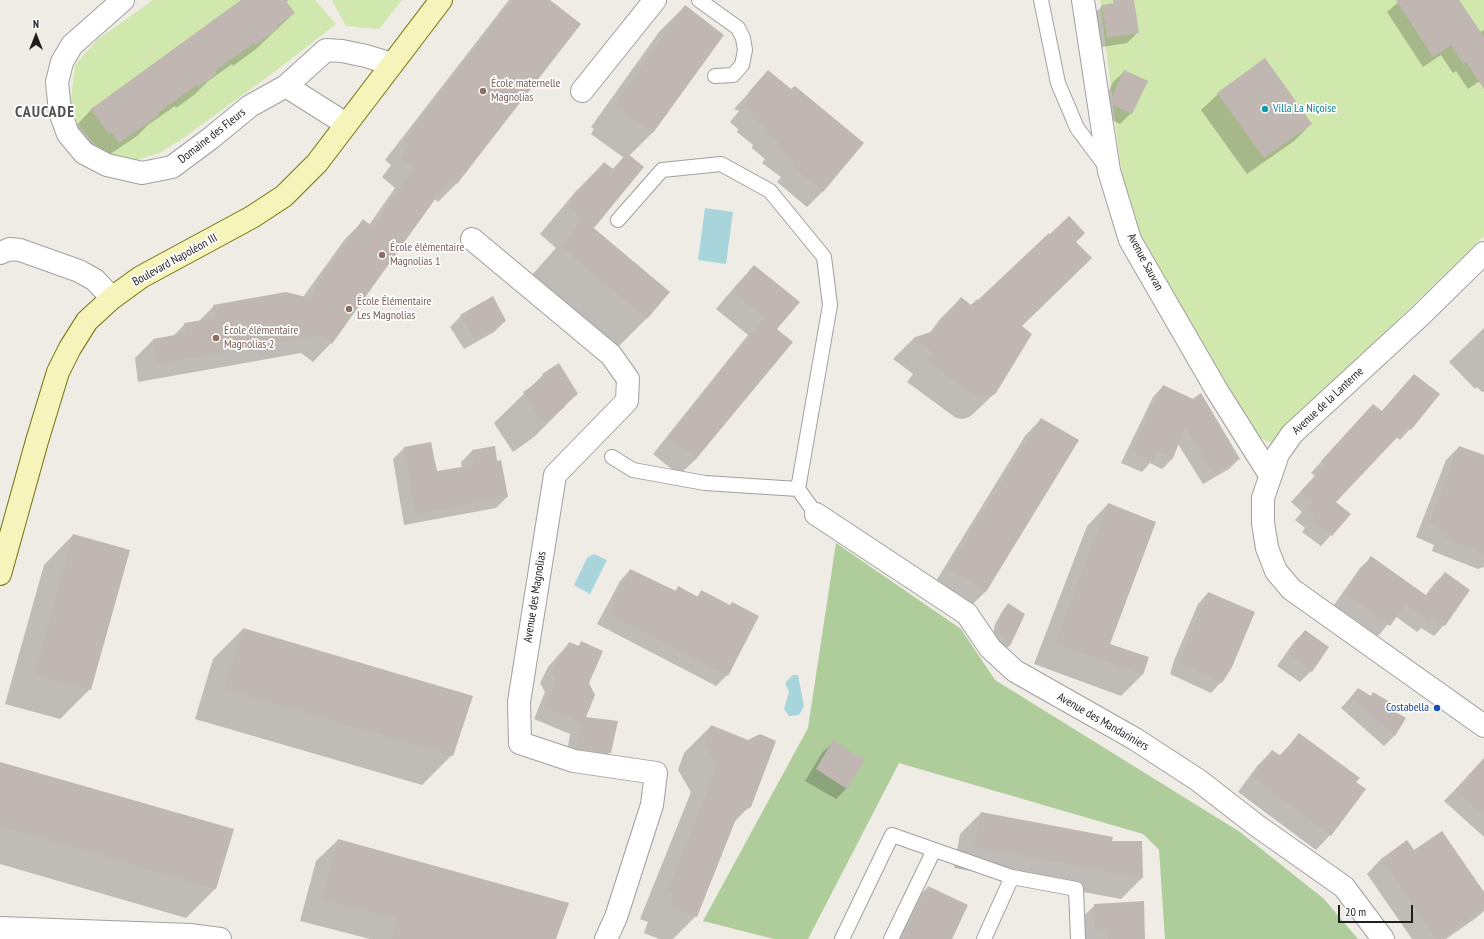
<!DOCTYPE html>
<meta charset="utf-8">
<style>
body{margin:0}
#map{position:relative;width:1484px;height:939px;overflow:hidden;background:#efebe5;font-family:"PT Sans Narrow",sans-serif}
canvas{display:block}
.north{position:absolute;left:16px;top:16px;width:40px;height:40px;-webkit-text-stroke:3px #fff;paint-order:stroke;rotate:0deg;font-size:11px;font-weight:700;line-height:16px;text-align:center;color:#1f1f1f}
.north::after{content:'';display:block;margin:auto;width:14px;height:18px;background:#1f1f1f;clip-path:polygon(50% 0,100% 100%,50% 72%,0 100%)}
.scale{position:absolute;left:1338px;top:905px;width:75px;height:18px;box-sizing:border-box;border:2px solid #1f1f1f;border-top:0;padding-left:5px;font-size:12px;line-height:14px;white-space:nowrap;color:#1f1f1f;-webkit-text-stroke:3px #fff;paint-order:stroke}
</style>
<div id="map">
<canvas width="1484" height="939"></canvas>
<div class="north">N</div>
<div class="scale">20 m</div>
</div>
<script>
const g = document.querySelector('canvas').getContext('2d');
g.lineJoin = 'round';
function fillPath(path, color) { g.fillStyle = color; g.fill(path, 'evenodd'); }
const poly = rows => new Path2D(rows.map(r => 'M' + r).join(''));
function stroke(path, color, width, dash) { g.strokeStyle = color; g.lineWidth = width; g.lineCap = dash ? 'butt' : 'round'; g.setLineDash(dash || []); g.stroke(path); }
function drawText(font, color, halo, rows, align = 'center') {
  g.font = font + ' "PT Sans Narrow",sans-serif'; g.lineWidth = 3.5; g.setLineDash([]); g.textBaseline = 'middle'; g.strokeStyle = halo; g.fillStyle = color; for (const [text, x, y, turn = 0] of rows) {
    g.save(); g.translate(x, y); g.rotate((+turn || 0) * Math.PI / 180); g.textAlign = isNaN(turn) ? turn : align; if (halo) g.strokeText(text, 0, 0); g.fillText(text, 0, 0); g.restore();
  }
}
fillPath(poly([
 [153,0,315,0,336,24,274,72,179,141,159,153,130,162,112,159,92,142,77,123,70,108,75,65,97,40],
 [332,0,402,0,379,29,346,26],
 [1100,0,1484,0,1484,236,1314,401,1273,444,1252,434,1144,251,1125,202]
]), '#d0e7ad');
fillPath(poly([
 [836,543,961,629,995,680,1240,832,1324,899,1358,939,1165,939,1159,850,1143,834,899,763,808,939,774,939,703,921,808,728]
]), '#afcd9b');
fillPath(poly([
 [705,208,733,212,726,264,698,260],
 [594,554,607,560,590,594,574,585,587,558],
 [793,675,798,675,804,706,799,715,789,716,784,709,789,692,785,683]
]), '#a7d5db');
fillPath(poly([
 [242,0,288,0,286,3,294,13,256,49,233,66,232,64,207,82,194,95,176,108,175,106,148,125,137,136,97,163,70,132,91,110],
 [509,0,548,0,457,183,438,202,435,199,331,343,313,362,301,353,138,382,135,358,153,340,172,337,185,324,198,322,214,306,303,297,345,239,363,221,369,225,395,188,382,177,391,165,385,160],
 [1401,0,1458,0,1480,32,1484,30,1484,78,1468,89,1456,71,1453,73,1441,55,1423,67,1387,12],
 [685,6,723,35,652,133,629,156,642,167,592,228,647,318,617,348,531,276,556,248,540,234,576,191,604,163,612,170,624,158,591,134,594,129,591,127,659,32],
 [1102,6,1138,32,1127,43,1096,48,1091,17],
 [1125,71,1131,113,1120,124,1101,115,1100,110,1113,82],
 [768,72,863,143,822,192,807,207,777,182,781,177,762,163,765,159,752,148,753,145,737,132,738,129,730,122,739,111,734,109],
 [1218,94,1311,124,1294,141,1247,174,1201,110],
 [1075,242,1020,327,995,393,973,414,969,417,963,419,956,418,907,382,913,374,893,359,913,339,929,334,940,319,961,298,972,306],
 [754,266,776,329,696,459,679,475,653,454,748,335,716,309,738,283],
 [461,316,505,321,494,332,464,349,450,327],
 [1484,328,1484,391,1482,392,1477,387,1475,389,1449,362],
 [543,375,577,394,534,437,513,452,494,423],
 [1414,375,1410,429,1400,440,1396,437,1335,502,1350,514,1321,546,1302,532,1305,528,1295,520,1302,512,1291,502,1315,476,1311,473,1363,416,1381,412],
 [1163,386,1239,459,1229,469,1203,484,1178,444,1173,458,1162,469,1150,463,1142,472,1121,463,1153,397],
 [1041,419,986,591,969,608,933,586,1025,436],
 [430,443,436,473,462,468,461,462,472,451,494,447,497,462,507,497,496,508,404,525,393,459,404,448],
 [1459,447,1484,456,1484,567,1478,569,1432,551,1434,545,1416,537,1446,460],
 [1108,504,1109,644,1147,658,1142,675,1121,696,1034,664,1087,526],
 [73,535,90,689,60,719,5,704,44,565],
 [1371,558,1425,596,1434,584,1445,573,1444,625,1434,636,1421,628,1417,632,1395,616,1378,636,1334,605,1360,568],
 [630,570,674,592,679,587,696,597,702,592,727,675,716,686,597,624,620,581],
 [1208,593,1221,682,1211,693,1170,674,1175,658,1198,604],
 [1008,604,1024,615,1009,646,1004,651,993,635,995,624,1003,610],
 [243,629,452,755,422,785,195,719,213,659],
 [1305,631,1328,647,1311,671,1300,682,1277,666,1294,642],
 [569,643,578,646,582,643,588,683,584,718,610,752,599,764,566,759,570,734,534,719,545,692,540,683,548,667],
 [1358,689,1370,697,1373,694,1391,710,1404,719,1394,736,1384,746,1341,708],
 [711,726,750,806,733,823,696,916,673,939,659,939,644,933,648,922,640,919,691,792,678,770,684,753],
 [1299,735,1330,835,1316,850,1238,792,1258,765,1272,751,1279,756],
 [833,742,847,788,836,799,805,781,822,753],
 [0,765,232,829,215,889,186,918,0,864],
 [1474,770,1484,779,1484,837,1444,801],
 [981,813,1111,842,1141,842,1142,878,1121,899,954,868,960,834],
 [338,840,555,939,370,939,300,921,316,861],
 [1414,852,1484,894,1484,911,1476,918,1446,939,1412,939,1367,874,1381,859],
 [928,887,951,939,894,939,911,903],
 [1095,905,1144,939,1073,939,1073,926]
]), '#0003');
fillPath(poly([
 [241,0,285,0,295,13,277,26,279,28,255,45,254,43,215,71,217,74,198,87,197,85,158,113,159,115,119,143,111,132,109,134,91,109],
 [512,0,550,0,581,24,457,184,450,178,332,344,320,335,157,364,153,339,186,333,184,323,215,318,213,305,286,292,310,298,317,283,363,219,373,227,413,169,400,158,409,146,403,141],
 [1113,0,1134,0,1139,33,1107,38,1102,5,1114,3],
 [1396,0,1459,0,1484,37,1484,89,1466,62,1463,64,1451,45,1433,57],
 [685,5,724,35,653,133,616,107,619,103,617,101],
 [1265,58,1312,124,1264,158,1217,93],
 [768,70,791,89,795,86,864,143,823,192,791,166,795,162,776,147,779,143,766,133,768,130,751,116,753,114,744,106,753,96,748,93],
 [1124,70,1148,81,1132,114,1111,104,1111,99],
 [627,153,644,167,594,228,567,206,604,162,613,169],
 [1069,216,1085,233,1076,242,1092,258,1022,326,1032,334,996,393,988,398,977,398,927,361,933,353,913,338,936,330,961,297,971,305,977,299,978,300,1049,233,1050,234],
 [583,219,670,292,647,319,560,246],
 [754,265,800,302,777,329,793,342,696,459,668,437,764,318,732,292],
 [493,296,506,321,475,339,460,315],
 [559,363,578,394,563,405,565,407,543,423,523,392,544,378,542,374],
 [1414,374,1440,394,1411,430,1407,427,1336,502,1351,514,1332,536,1312,521,1315,517,1305,509,1312,501,1301,491,1325,465,1321,461,1373,404,1382,411],
 [1163,385,1193,399,1201,393,1240,459,1214,474,1185,428,1173,458,1158,451,1153,462,1131,452],
 [1041,418,1079,440,986,592,948,569],
 [431,442,437,471,474,465,472,450,495,446,497,461,501,460,508,497,415,515,404,447],
 [1459,446,1484,455,1484,554,1444,538,1447,532,1428,524],
 [1108,503,1156,522,1110,644,1149,657,1143,675,1055,643],
 [73,534,130,550,91,690,34,675],
 [1371,556,1427,596,1445,572,1470,590,1445,626,1432,617,1428,622,1405,605,1390,626,1344,593],
 [630,569,676,591,678,586,698,597,701,590,730,605,732,602,759,616,728,676,607,613],
 [1208,592,1255,612,1232,667,1222,683,1179,663,1185,646],
 [1008,603,1025,614,1010,646,998,630,1000,617],
 [243,628,473,696,453,756,224,689],
 [1305,630,1329,647,1312,672,1287,654],
 [581,641,603,651,589,683,595,695,586,717,618,721,611,753,576,749,581,723,545,708,556,680,551,671,559,655,562,656,569,642,579,646],
 [1358,688,1371,696,1373,692,1395,705,1392,710,1406,718,1395,736,1351,697],
 [711,725,748,740,760,734,776,741,751,807,738,814,697,917,670,906,674,895,667,892,717,765,704,743],
 [1299,733,1360,778,1356,782,1366,789,1331,836,1252,777,1272,750,1281,756],
 [833,740,865,760,847,789,816,769],
 [1484,758,1484,816,1455,790],
 [0,762,234,829,216,889,0,826],
 [981,812,1113,837,1112,841,1142,841,1143,878,974,847],
 [1442,831,1484,892,1484,909,1441,939,1436,939,1381,859,1407,840,1414,850],
 [338,839,569,903,556,939,392,939,397,919,321,900],
 [928,886,968,905,952,939,902,939],
 [1144,901,1145,939,1108,939,1108,929,1095,929,1094,904]
]), '#c0b6b2');
const service = poly([
 [699,0,738,28,743,38,745,50,742,65,733,75,715,76],
 [1041,0,1058,83,1077,128,1107,168],
 [618,220,662,170,721,164,770,191,824,257,830,305,798,489,816,514],
 [612,457,633,470,705,483,798,489],
 [1012,877,1076,889,1078,939],
 [842,939,892,835,1012,877,984,939],
 [891,939,934,850]
]);
const minor = poly([
 [123,0,72,45,62,62,57,82,60,112,68,134,84,153,107,165,142,173,172,167,211,138,250,106,286,86,326,50,342,51,366,56,392,64],
 [1083,0,1109,171,1130,240,1216,389,1270,475],
 [286,86,346,124],
 [582,91,655,0],
 [472,239,611,355,628,379,627,401,555,475,519,702,520,743,574,761,656,773,652,805,616,917,606,939],
 [0,253,10,249,20,250,79,271,95,280,112,298],
 [816,514,967,614,990,648,1015,671,1135,739,1198,780,1256,825,1344,887,1383,939],
 [0,928,190,935,220,939]
]);
const tertiary = poly([
 [1484,253,1421,315,1292,434,1278,454,1263,498,1263,523,1267,548,1276,571,1291,589,1484,726]
]);
const secondary = poly([
 [0,574,37,441,58,372,70,348,87,321,112,298,141,277,252,217,284,196,317,163,441,0]
]);
stroke(service, '#a0a0a0', 16);
stroke(minor, '#a0a0a0', 24);
stroke(tertiary, '#a0a0a0', 24);
stroke(secondary, '#727209', 24);
stroke(service, '#fff', 14);
stroke(minor, '#fff', 22);
stroke(tertiary, '#fff', 22);
stroke(secondary, '#f7f4bb', 22);
for (const [x, y, r, color] of [
 [483,91,4,"#8d6e63"],
 [1265,109,4,"#0f9aa8"],
 [382,255,4,"#8d6e63"],
 [349,309,4,"#8d6e63"],
 [216,338,4,"#8d6e63"],
 [1437,708,4,"#1a4fb4"]
]) { const dot = new Path2D(); dot.arc(x, y, r, 0, 2 * Math.PI); g.fillStyle = color; g.fill(dot); stroke(dot, '#fff', 1.5); }
drawText('12px', '#785e54', '#fff', [
 ["École maternelle",491,84],
 ["Magnolias",491,98],
 ["École élémentaire",390,248],
 ["Magnolias 1",390,262],
 ["École Élémentaire",357,302],
 ["Les Magnolias",357,316],
 ["École élémentaire",224,331],
 ["Magnolias 2",224,345]
], 'left');
drawText('12px', '#0d838f', '#fff', [
 ["Villa La Niçoise",1273,109]
], 'left');
drawText('12px', '#1f1f1f', '#fff', [
 ["Domaine des Fleurs",212,136,-38],
 ["Boulevard Napoléon III",175,260,-29],
 ["Avenue Sauvan",1145,262,62],
 ["Avenue de la Lanterne",1328,401,-43],
 ["Avenue des Magnolias",535,597,-81],
 ["Avenue des Mandariniers",1103,722,30]
]);
drawText('12px', '#164399', '#fff', [
 ["Costabella",1429,708]
], 'right');
g.letterSpacing = '1px';
drawText('bold 16px', '#525252', '#fff', [
 ["CAUCADE",45,112]
]);
g.letterSpacing = '0px';
</script>
